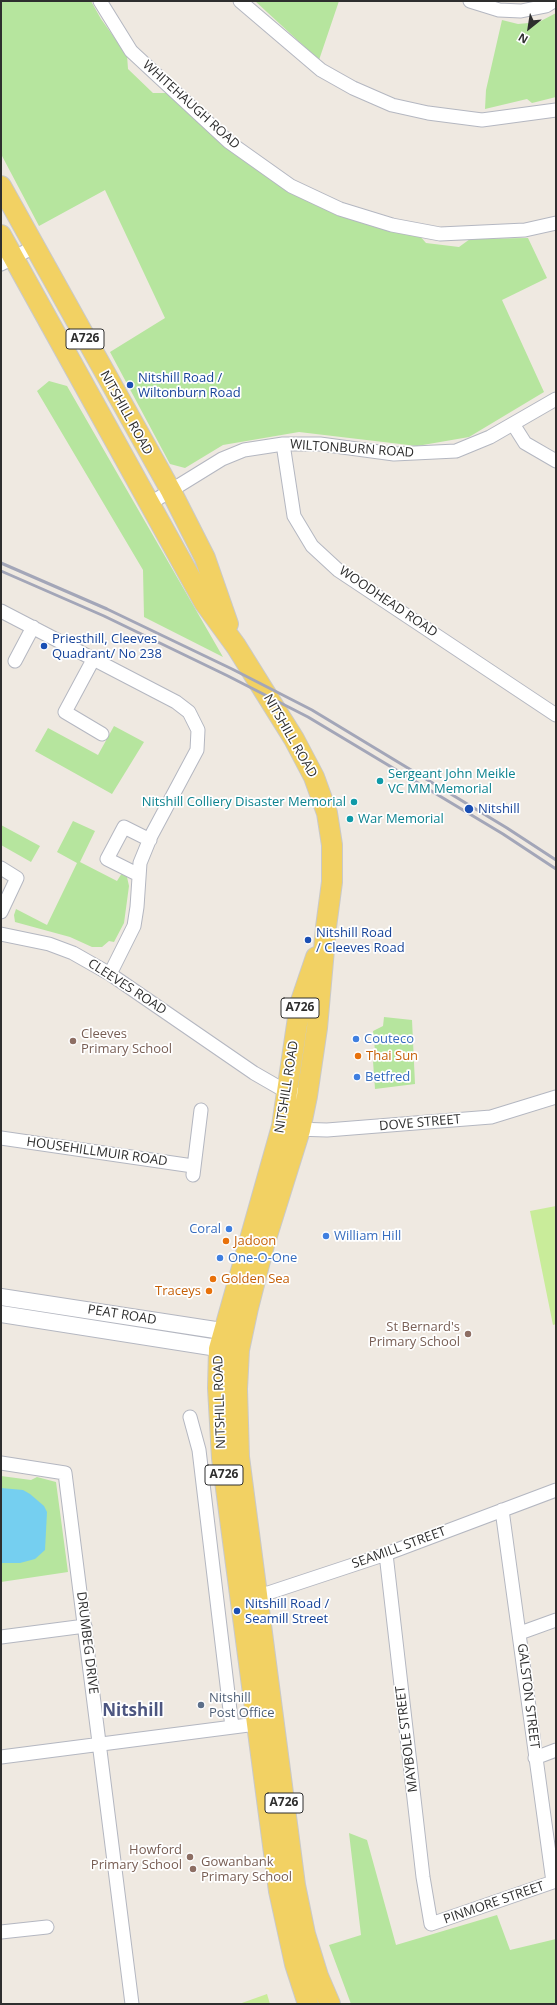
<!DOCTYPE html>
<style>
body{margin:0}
#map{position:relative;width:557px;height:2005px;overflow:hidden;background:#efe9e1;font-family:"Open Sans",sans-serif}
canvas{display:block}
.frame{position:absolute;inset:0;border:2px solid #2e2e2e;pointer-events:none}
.north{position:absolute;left:509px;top:8px;width:40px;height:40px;-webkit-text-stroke:3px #fff;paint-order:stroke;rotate:210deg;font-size:11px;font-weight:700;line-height:16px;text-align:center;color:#2e2e2e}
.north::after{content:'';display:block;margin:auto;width:14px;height:18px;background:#2e2e2e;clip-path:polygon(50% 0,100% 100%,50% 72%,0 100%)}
</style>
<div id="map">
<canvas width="557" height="2005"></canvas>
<div class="frame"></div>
<div class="north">N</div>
</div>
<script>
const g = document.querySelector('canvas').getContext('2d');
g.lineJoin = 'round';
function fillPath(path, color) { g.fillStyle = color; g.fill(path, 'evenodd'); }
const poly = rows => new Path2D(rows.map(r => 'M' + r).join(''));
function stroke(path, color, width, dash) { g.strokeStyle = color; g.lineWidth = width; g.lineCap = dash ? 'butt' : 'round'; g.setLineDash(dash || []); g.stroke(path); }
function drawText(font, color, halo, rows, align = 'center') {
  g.font = font + ' "Open Sans",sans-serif'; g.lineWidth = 3.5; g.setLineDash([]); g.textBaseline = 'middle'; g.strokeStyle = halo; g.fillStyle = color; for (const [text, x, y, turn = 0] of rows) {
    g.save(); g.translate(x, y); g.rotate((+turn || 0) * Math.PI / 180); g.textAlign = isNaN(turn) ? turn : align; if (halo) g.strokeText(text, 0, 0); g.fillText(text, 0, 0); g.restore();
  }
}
fillPath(poly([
 [1,1,91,1,101,19,127,55,128,69,153,93,167,93,236,154,260,172,285,187,419,235,426,243,459,247,470,239,528,238,547,278,502,300,544,392,469,437,417,446,299,432,223,445,185,468,170,464,110,352,165,318,105,190,39,226,1,154],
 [255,1,339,1,319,60],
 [556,13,556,97,532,103,527,99,485,109,486,90,502,20,518,24,539,22],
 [49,381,67,386,223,657,144,617,143,570,37,391],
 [114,726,144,742,112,794,35,751,48,728,98,755],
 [73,821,95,831,80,862,117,881,122,873,127,877,129,886,124,923,114,942,109,941,102,947,92,947,70,937,15,922,14,915,16,909,47,925,77,863,57,852],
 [1,825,40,846,31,862,1,845],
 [384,1017,412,1020,415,1084,375,1089,373,1061,376,1061,373,1031,383,1026],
 [1,1476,31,1480,37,1477,56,1482,68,1572,1,1582],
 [349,1833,367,1840,396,1945,497,1915,510,1950,556,1939,556,2004,351,2004,329,1945,361,1935]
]), '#b6e59e');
fillPath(poly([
 [556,1206,556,1324,553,1325,530,1211],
 [267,1994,270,2004,239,2004]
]), '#c9ec9a');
fillPath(poly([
 [1,1488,23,1490,30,1494,44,1506,47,1512,45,1550,35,1559,20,1563,1,1563]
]), '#75cff0');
const minor = poly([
 [100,1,131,51,229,142,291,186,340,209,392,225,440,234,525,230,556,223],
 [240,1,321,70,353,88,392,105,428,113,482,120,556,110],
 [470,1,499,10,521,11,546,6,554,1],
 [1,264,34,247],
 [513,424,525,443,556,461],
 [283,444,294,516,312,546,338,570,556,715],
 [149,504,222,459,244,450,283,444,320,444,394,454,456,451,490,437,556,399],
 [1,611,176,702,189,712,198,730,197,750,151,836,140,863,137,907,134,926,110,974],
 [94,658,65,712,102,734],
 [15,661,33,627],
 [1,868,17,878,1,912],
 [139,875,107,859,124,827,150,840],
 [1,934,49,944,73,953,110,974,254,1073,287,1092,307,1096],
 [294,1129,327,1130,491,1117,556,1097],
 [1,1138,193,1166],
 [193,1175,201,1110],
 [190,1417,199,1450,232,1727],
 [1,1463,65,1473,132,2004],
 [502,1510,553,1882],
 [386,1554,423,1877,431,1924,556,1881],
 [250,1599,386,1554,556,1490],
 [520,1633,556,1620],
 [1,1637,85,1626],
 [1,1757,264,1723],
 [535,1758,556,1750],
 [1,1932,47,1927]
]);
const tertiary = poly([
 [1,1297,235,1333],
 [1,1314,230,1350]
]);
const primary = poly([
 [1,186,171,491,205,558,228,624],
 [1,235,204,602,236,646,294,739,314,777,327,813,332,845,332,882,326,927,317,1028,307,1096,300,1130,264,1245,248,1308,239,1350,237,1389,239,1457,295,1885,305,1934,318,1976,330,2004],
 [308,2004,295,1964,279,1891,222,1458,218,1388,219,1349,282,1126,300,1004,316,957]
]);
stroke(minor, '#b4b7c1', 15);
stroke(tertiary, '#b4b7c1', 18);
stroke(primary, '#c9c9c9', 22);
stroke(minor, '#fff', 13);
stroke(tertiary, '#fff', 16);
stroke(primary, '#f2d163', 20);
stroke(poly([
 [1,563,107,609,232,669,312,710,507,828,556,860],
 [1,571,104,616,228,676,308,717,503,834,556,869]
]), '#a3a6b8', 3);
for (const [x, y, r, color] of [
 [130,385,4,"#1a4fb4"],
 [44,646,4,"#1a4fb4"],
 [380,781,4,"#0f9aa8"],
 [354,802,4,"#0f9aa8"],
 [469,809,5,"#1a4fb4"],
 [350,819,4,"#0f9aa8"],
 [308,940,4,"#1a4fb4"],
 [356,1039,4,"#3f7fe0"],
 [73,1041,4,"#8d6e63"],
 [358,1056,4,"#e8710a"],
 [357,1077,4,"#3f7fe0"],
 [229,1229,4,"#3f7fe0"],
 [326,1236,4,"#3f7fe0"],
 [226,1241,4,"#e8710a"],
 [220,1258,4,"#3f7fe0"],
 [213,1279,4,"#e8710a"],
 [209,1291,4,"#e8710a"],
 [468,1334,4,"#8d6e63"],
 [237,1611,4,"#1a4fb4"],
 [201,1705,4,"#5c6f8a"],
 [190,1857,4,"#8d6e63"],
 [193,1869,4,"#8d6e63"]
]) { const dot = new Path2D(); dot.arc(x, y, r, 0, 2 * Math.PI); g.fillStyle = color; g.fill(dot); stroke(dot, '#fff', 1.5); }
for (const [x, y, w] of [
 [85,339,38],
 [300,1008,38],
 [224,1475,38],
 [284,1803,38]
]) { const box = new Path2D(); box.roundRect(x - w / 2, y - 10, w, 20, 3); g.fillStyle = '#fff'; g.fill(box); stroke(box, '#2e2e2e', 1); }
drawText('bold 12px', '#2e2e2e', null, [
 ["A726",85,339],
 ["A726",300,1008],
 ["A726",224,1475],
 ["A726",284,1803]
]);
drawText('13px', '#2e2e2e', '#fff', [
 ["WHITEHAUGH ROAD",191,105,42],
 ["NITSHILL ROAD",126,413,61],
 ["WILTONBURN ROAD",352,449,4],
 ["WOODHEAD ROAD",388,602,34],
 ["NITSHILL ROAD",290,736,60],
 ["CLEEVES ROAD",127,987,33],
 ["NITSHILL ROAD",287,1087,-81],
 ["DOVE STREET",420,1123,-5],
 ["HOUSEHILLMUIR ROAD",97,1152,8],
 ["PEAT ROAD",122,1315,9],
 ["NITSHILL ROAD",220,1402,-92],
 ["SEAMILL STREET",399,1548,-20],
 ["DRUMBEG DRIVE",87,1643,83],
 ["GALSTON STREET",528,1696,83],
 ["MAYBOLE STREET",407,1739,-97],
 ["PINMORE STREET",494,1903,-19]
]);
drawText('13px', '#164399', '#fff', [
 ["Nitshill Road /",138,378],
 ["Wiltonburn Road",138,393],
 ["Priesthill, Cleeves",52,639],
 ["Quadrant/ No 238",52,654],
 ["Nitshill",478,809],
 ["Nitshill Road",316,933],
 ["/ Cleeves Road",316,948],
 ["Nitshill Road /",245,1604],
 ["Seamill Street",245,1619]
], 'left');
drawText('13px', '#0d838f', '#fff', [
 ["Sergeant John Meikle",388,774],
 ["VC MM Memorial",388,789],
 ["Nitshill Colliery Disaster Memorial",346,802,"right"],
 ["War Memorial",358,819]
], 'left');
drawText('13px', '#785e54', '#fff', [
 ["Cleeves",81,1034],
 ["Primary School",81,1049],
 ["St Bernard's",460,1327,"right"],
 ["Primary School",460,1342,"right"],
 ["Howford",182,1850,"right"],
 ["Primary School",182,1865,"right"],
 ["Gowanbank",201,1862],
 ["Primary School",201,1877]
], 'left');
drawText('13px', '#366cbe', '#fff', [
 ["Couteco",364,1039],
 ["Betfred",365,1077],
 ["Coral",221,1229,"right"],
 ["William Hill",334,1236],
 ["One-O-One",228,1258]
], 'left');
drawText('13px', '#c56008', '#fff', [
 ["Thai Sun",366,1056],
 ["Jadoon",234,1241],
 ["Golden Sea",221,1279],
 ["Traceys",201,1291,"right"]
], 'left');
drawText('13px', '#4e5e75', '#fff', [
 ["Nitshill",209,1698],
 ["Post Office",209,1713]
], 'left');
drawText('bold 17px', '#4d5680', '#fff', [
 ["Nitshill",133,1711]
]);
</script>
